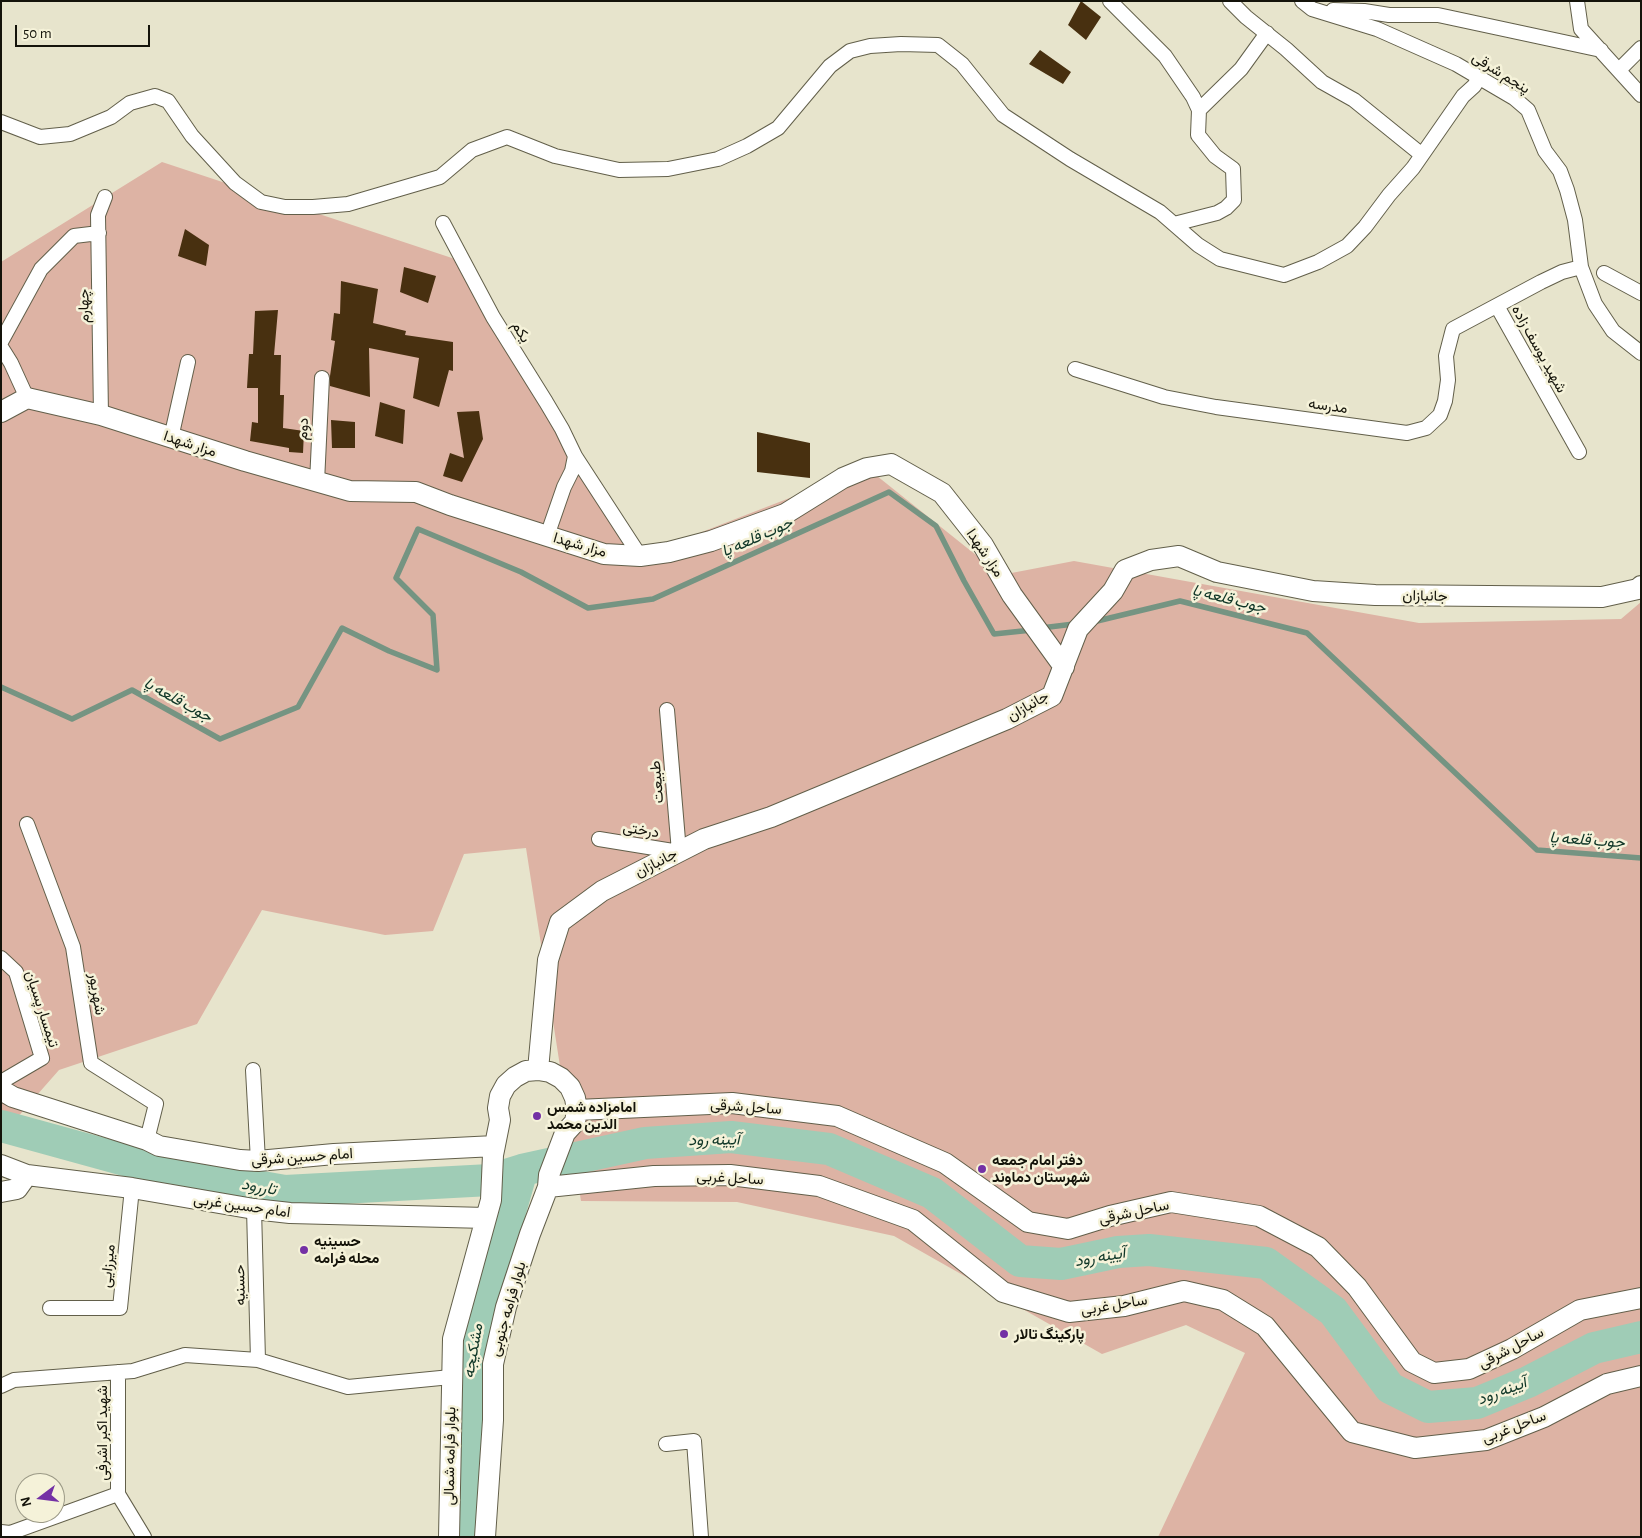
<!DOCTYPE html>
<meta charset="utf-8">
<style>
body{margin:0}
#map{position:relative;width:1642px;height:1538px;overflow:hidden;background:#e7e4cc;font-family:"Alegreya Sans",sans-serif}
canvas{display:block}
.frame{position:absolute;inset:0;border:2px solid #14130a;pointer-events:none}
.north{position:absolute;left:15px;top:1473px;width:50px;height:50px;box-sizing:border-box;background:#f5f2d9;border:1px solid #9b9986;border-radius:50%;rotate:255deg;font-size:14px;font-weight:700;line-height:20px;text-align:center;color:#14130a}
.north::after{content:'';display:block;margin:auto;width:18px;height:22px;background:#7431a5;clip-path:polygon(50% 0,100% 100%,50% 72%,0 100%)}
.scale{position:absolute;left:15px;top:25px;width:135px;height:22px;box-sizing:border-box;border:2px solid #14130a;border-top:0;padding-left:6px;font-size:15px;line-height:18px;white-space:nowrap;color:#14130a;-webkit-text-stroke:4px #f5f2d9;paint-order:stroke}
</style>
<div id="map">
<canvas width="1642" height="1538"></canvas>
<div class="frame"></div>
<div class="north">N</div>
<div class="scale">50 m</div>
</div>
<script>
const g = document.querySelector('canvas').getContext('2d');
g.lineJoin = 'round';
function fillPath(path, color) { g.fillStyle = color; g.fill(path, 'evenodd'); }
const poly = rows => new Path2D(rows.map(r => 'M' + r).join(''));
function stroke(path, color, width, dash) { g.strokeStyle = color; g.lineWidth = width; g.lineCap = dash ? 'butt' : 'round'; g.setLineDash(dash || []); g.stroke(path); }
function drawText(font, color, halo, rows, align = 'center') {
  g.font = font + ' "Alegreya Sans",Vazirmatn,sans-serif'; g.lineWidth = 5; g.setLineDash([]); g.textBaseline = 'middle'; g.strokeStyle = halo; g.fillStyle = color; for (const [text, x, y, turn = 0] of rows) {
    g.save(); g.translate(x, y); g.rotate((+turn || 0) * Math.PI / 180); g.textAlign = isNaN(turn) ? turn : align; if (halo) g.strokeText(text, 0, 0); g.fillText(text, 0, 0); g.restore();
  }
}
fillPath(poly([
 [162,162,464,262,640,556,867,468,1001,575,1074,561,1419,623,1621,619,1641,602,1641,1537,1158,1537,1245,1353,1186,1325,1102,1354,894,1236,737,1202,581,1201,526,848,464,854,433,931,385,935,262,910,197,1024,59,1070,1,1136,1,262]
]), '#ddb3a4');
stroke(poly([
 [1093,622,1180,601,1307,633,1537,850,1641,858],
 [1041,628,1074,624],
 [1,687,72,719,132,690,220,739,298,707,342,628,389,651,437,670,433,615,396,578,418,529,521,572,588,608,653,599,889,492,936,526,964,581,994,634,1032,630]
]), '#759482', 5.5);
stroke(poly([
 [1,1126,154,1168,285,1191,490,1180,522,1170,645,1143,731,1137,829,1149,932,1193,1020,1261,1061,1264,1118,1252,1149,1250,1266,1263,1333,1311,1390,1388,1428,1407,1477,1403,1528,1382,1594,1348,1641,1337],
 [466,1537,469,1427,466,1376,473,1340,522,1170]
]), '#9fccb6', 32);
fillPath(poly([
 [1081,1,1101,17,1086,40,1068,25],
 [1040,50,1071,72,1063,84,1029,64],
 [185,229,209,245,206,266,178,256],
 [404,267,436,276,428,303,400,292],
 [341,281,378,289,373,323,406,331,405,335,453,342,453,371,449,370,439,407,413,398,419,358,369,348,370,397,330,386,330,376,335,341,331,340,334,313,340,314],
 [278,310,274,355,281,355,280,395,284,395,283,428,304,431,303,453,289,452,289,448,250,441,252,422,258,423,258,388,247,388,249,354,253,354,255,311],
 [380,402,405,410,403,444,375,436],
 [479,411,483,439,462,482,443,476,450,453,464,458,457,412],
 [331,420,355,422,355,448,332,448],
 [757,432,810,443,810,478,757,472]
]), '#483010');
const street = poly([
 [1110,1,1165,56,1193,97,1199,110,1198,135,1215,156,1233,169,1234,200,1226,208,1217,213,1174,224],
 [1230,1,1246,17,1286,49,1322,82,1354,100,1422,155],
 [1302,1,1312,9,1377,29,1456,64,1514,98,1528,110,1545,151,1560,171,1567,190,1575,220,1581,267],
 [1577,1,1581,29,1641,95],
 [1333,10,1364,11,1389,15,1438,15,1601,50],
 [1619,70,1641,48],
 [1199,110,1241,69,1267,33],
 [1,122,40,137,70,134,111,117,130,103,155,96,168,101,192,136,235,183,261,202,285,207,313,207,348,204,440,177,472,150,507,137,555,156,619,170,668,169,718,159,747,146,778,128,830,66,850,51,870,46,901,44,938,45,962,64,1003,115,1070,159,1160,212,1198,245,1220,259,1284,275,1318,262,1347,246,1365,227,1389,195,1413,168,1463,96,1474,86,1479,78],
 [443,223,493,317,546,402,562,429,575,456,572,471,564,487,547,536],
 [1604,273,1641,293],
 [1497,306,1579,452],
 [1,342,41,269,74,236,99,233],
 [1,347,11,363,27,398],
 [1075,369,1164,397,1216,407,1407,433,1426,428,1440,415,1445,401,1448,380,1446,356,1453,329,1541,282,1562,272,1581,267,1595,304,1613,331,1641,353],
 [101,415,98,215,105,197],
 [171,438,188,362],
 [575,456,640,556],
 [317,482,322,378],
 [27,824,73,947,91,1063,156,1104,147,1140],
 [599,839,679,852,667,710],
 [1,958,16,972,42,1058,1,1082],
 [253,1070,258,1161],
 [254,1209,258,1360],
 [50,1308,120,1308,132,1188],
 [118,1372,118,1494],
 [1,1386,14,1380,133,1371,185,1355,258,1360,348,1387,451,1377],
 [666,1444,694,1441,701,1537],
 [118,1494,144,1537],
 [1,1532,10,1533,118,1494]
]);
const secondary = poly([
 [1,412,27,398,101,415,245,461,350,491,416,492,450,505,604,554,640,556,669,552,711,541,785,514,843,478,867,468,891,464,942,493,983,545,1012,595,1064,667],
 [538,1070,548,960,560,922,602,891,704,839,771,817,1007,719,1052,696,1078,629,1113,591,1125,570,1151,560,1179,556,1217,572,1313,591,1375,595,1602,597,1638,589,1641,586],
 [1,1090,13,1097,147,1140,159,1146,240,1160,258,1161,334,1154,495,1146],
 [577,1110,732,1103,837,1116,945,1163,1028,1222,1068,1229,1110,1216,1171,1202,1259,1216,1318,1247,1357,1287,1412,1362,1434,1373,1469,1369,1512,1349,1580,1310,1641,1298],
 [1,1165,27,1175,132,1188,254,1209,290,1213,486,1218],
 [548,1187,654,1176,730,1175,819,1186,913,1220,1003,1292,1069,1312,1124,1306,1184,1291,1223,1300,1265,1326,1352,1432,1415,1448,1486,1440,1544,1417,1607,1384,1641,1376],
 [1,1192,17,1189,27,1175],
 [449,1537,453,1339,491,1200,493,1155,500,1120,498,1108,500,1096,506,1085,515,1077,526,1071,538,1070,550,1072,561,1078,570,1087,575,1098,577,1110,575,1122,565,1133,549,1175,548,1187,530,1234,506,1307,493,1364,493,1420,485,1537]
]);
stroke(street, '#625f4a', 16);
stroke(secondary, '#625f4a', 22);
stroke(street, '#fff', 14);
stroke(secondary, '#fff', 20);
for (const [x, y, r, color] of [
 [537,1116,5,"#7431a5"],
 [982,1169,5,"#7431a5"],
 [304,1250,5,"#7431a5"],
 [1004,1334,5,"#7431a5"]
]) { const dot = new Path2D(); dot.arc(x, y, r, 0, 2 * Math.PI); g.fillStyle = color; g.fill(dot); stroke(dot, '#f5f2d9', 2); }
drawText('15px', '#14130a', '#f5f2d9', [
 ["پنجم شرقی",1501,73,32],
 ["چهارم",84,306,-91],
 ["یکم",521,332,58],
 ["شهید یوسف زاده",1539,349,61],
 ["مدرسه",1328,406,8],
 ["دوم",303,429,-88],
 ["مزار شهدا",190,444,18],
 ["مزار شهدا",580,545,16],
 ["مزار شهدا",985,553,56],
 ["جانبازان",1425,596,1],
 ["جانبازان",1028,706,-30],
 ["طبیعت",657,782,-95],
 ["درختی",641,830,9],
 ["جانبازان",656,863,-27],
 ["شهریور",97,994,81],
 ["تیمسار پسیان",42,1009,72],
 ["ساحل شرقی",746,1107,4],
 ["امام حسین شرقی",302,1157,-4],
 ["ساحل غربی",730,1178,3],
 ["امام حسین غربی",242,1206,8],
 ["ساحل شرقی",1134,1212,-12],
 ["میرزایی",108,1266,-84],
 ["حسنیه",240,1285,-91],
 ["ساحل غربی",1114,1305,-9],
 ["بلوار فرامه جنوبی",508,1309,-74],
 ["ساحل شرقی",1511,1348,-28],
 ["ساحل غربی",1514,1427,-21],
 ["شهید اکبر اشرفی",102,1433,-90],
 ["بلوار فرامه شمالی",450,1456,-89]
]);
drawText('bold 15px', '#14130a', '#f5f2d9', [
 ["امامزاده شمس",547,1107],
 ["الدین محمد",547,1124],
 ["دفتر امام جمعه",992,1160],
 ["شهرستان دماوند",992,1177],
 ["حسینیه",314,1241],
 ["محله فرامه",314,1258],
 ["پارکینگ تالار",1014,1334]
], 'left');
drawText('italic 16px', '#0e3526', '#f5f2d9', [
 ["جوب قلعه پا",757,537,-24],
 ["جوب قلعه پا",1229,599,14],
 ["جوب قلعه پا",178,700,29],
 ["جوب قلعه پا",1587,840,4],
 ["آیینه رود",714,1140,-1],
 ["تاررود",259,1187,10],
 ["آیینه رود",1100,1257,-10],
 ["مشکیجه",473,1351,-80],
 ["آیینه رود",1502,1391,-21]
]);
</script>
